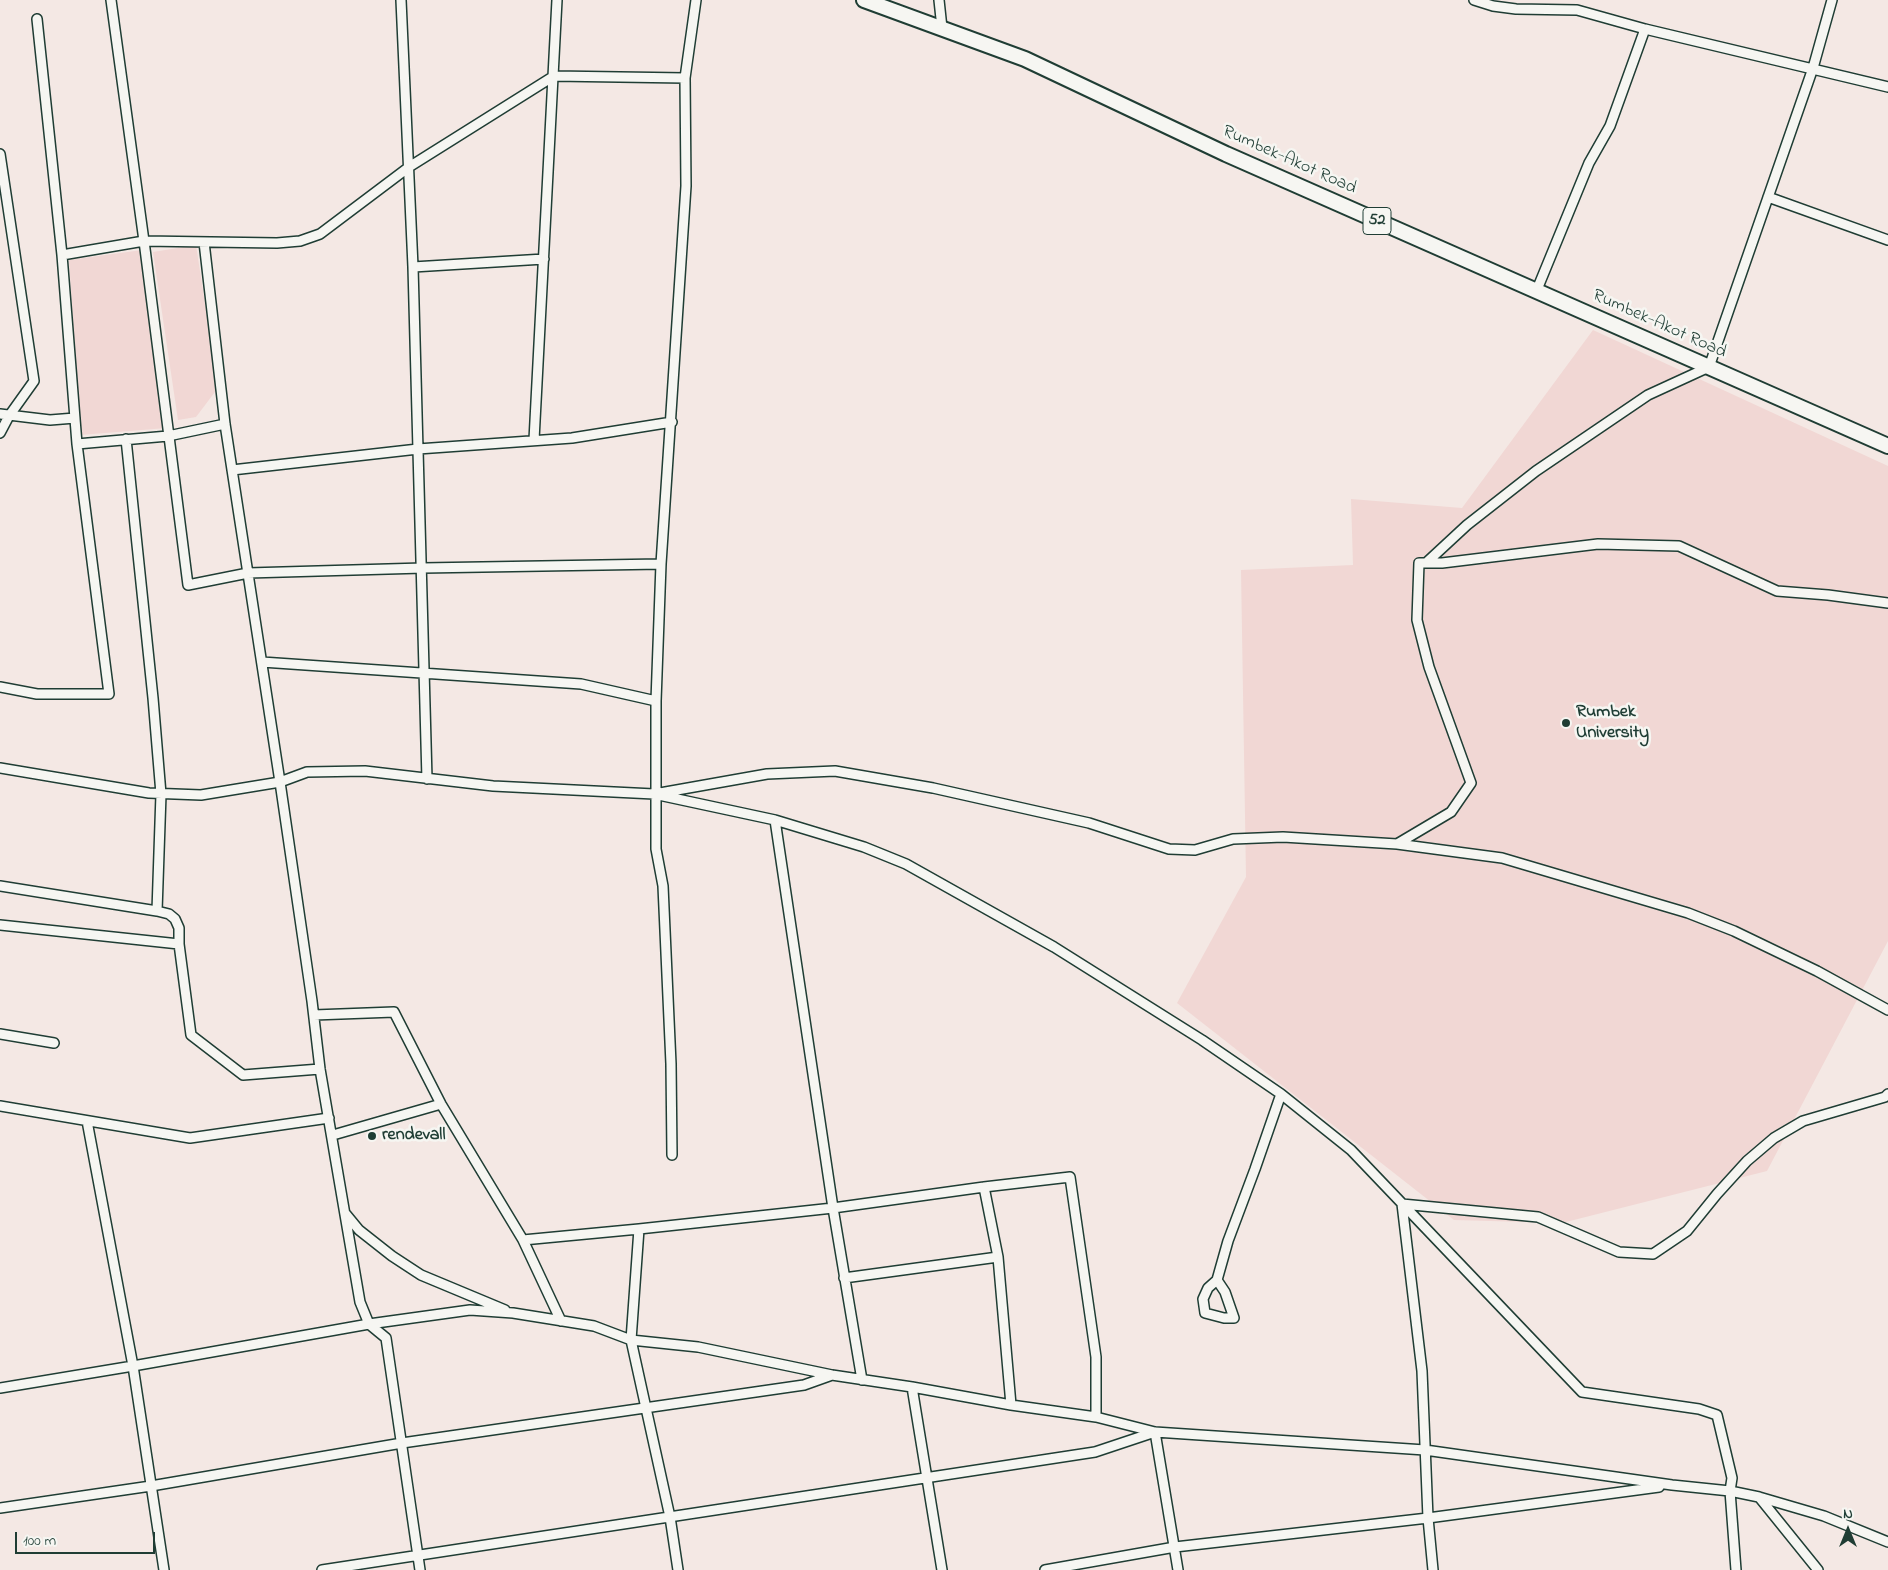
<!DOCTYPE html>
<style>
body{margin:0}
#map{position:relative;width:1888px;height:1570px;overflow:hidden;background:#f4e8e4;font-family:"Indie Flower",sans-serif}
canvas{display:block}
.north{position:absolute;left:1823px;top:1505px;width:50px;height:50px;-webkit-text-stroke:4px #f6f6f2;paint-order:stroke;rotate:0deg;font-size:14px;font-weight:700;line-height:20px;text-align:center;color:#1f3d34}
.north::after{content:'';display:block;margin:auto;width:18px;height:22px;background:#1f3d34;clip-path:polygon(50% 0,100% 100%,50% 72%,0 100%)}
.scale{position:absolute;left:15px;top:1532px;width:140px;height:22px;box-sizing:border-box;border:2px solid #1f3d34;border-top:0;padding-left:6px;font-size:15px;line-height:18px;white-space:nowrap;color:#1f3d34;-webkit-text-stroke:4px #f6f6f2;paint-order:stroke}
</style>
<div id="map">
<canvas width="1888" height="1570"></canvas>
<div class="north">N</div>
<div class="scale">100 m</div>
</div>
<script>
const g = document.querySelector('canvas').getContext('2d');
g.lineJoin = 'round';
function fillPath(path, color) { g.fillStyle = color; g.fill(path, 'evenodd'); }
const poly = rows => new Path2D(rows.map(r => 'M' + r).join(''));
function stroke(path, color, width, dash) { g.strokeStyle = color; g.lineWidth = width; g.lineCap = dash ? 'butt' : 'round'; g.setLineDash(dash || []); g.stroke(path); }
function drawText(font, color, halo, rows, align = 'center') {
  g.font = font + ' "Indie Flower",sans-serif'; g.lineWidth = 5; g.setLineDash([]); g.textBaseline = 'middle'; g.strokeStyle = halo; g.fillStyle = color; for (const [text, x, y, turn = 0] of rows) {
    g.save(); g.translate(x, y); g.rotate((+turn || 0) * Math.PI / 180); g.textAlign = isNaN(turn) ? turn : align; if (halo) g.strokeText(text, 0, 0); g.fillText(text, 0, 0); g.restore();
  }
}
fillPath(poly([
 [196,245,218,388,196,417,178,420,153,252],
 [142,250,167,428,80,435,69,260],
 [1593,330,1888,466,1888,941,1767,1171,1562,1223,1454,1220,1177,1003,1246,877,1241,570,1353,565,1351,499,1462,508]
]), '#f1d7d4');
const street = poly([
 [111,0,144,241,188,585,248,573,423,568,661,564],
 [401,0,413,267,427,779],
 [939,0,942,28],
 [1474,0,1493,6,1516,9,1577,10,1645,29,1888,87],
 [0,154,34,381,9,416,0,433],
 [1768,197,1888,240],
 [204,242,225,424,280,782,312,1001,320,1069,360,1302,369,1324,386,1338,420,1570],
 [62,255,144,241,277,243,300,241,320,234,409,167,554,76,685,78],
 [413,267,544,259],
 [1536,292,1589,163,1610,126,1645,29],
 [0,414,50,420,75,418],
 [534,440,557,0],
 [77,444,168,436,225,424],
 [232,470,418,449,572,438,672,422],
 [1426,563,1467,525,1536,471,1648,395,1709,367,1813,68,1832,0],
 [262,662,581,684,656,701],
 [0,687,37,694,109,694,77,444,62,255,37,19],
 [0,768,149,793,201,795,280,782,307,772,365,771,493,786,654,794,775,820,864,847,906,864,1054,947,1202,1040,1281,1094,1351,1150,1582,1392,1699,1409,1717,1415,1732,1478,1730,1491,1736,1570],
 [660,793,767,774,835,771,933,788,1089,823,1169,849,1195,850,1233,839,1283,837,1397,844,1502,858,1688,913,1734,931,1817,971,1888,1010],
 [775,820,833,1208,862,1380],
 [1397,844,1451,812,1471,783,1429,667,1417,620,1419,563,1442,563,1598,544,1679,546,1777,591,1828,595,1888,603],
 [0,886,157,911,161,794,153,698,126,439],
 [157,911,169,914,175,919,179,928,179,944],
 [0,925,179,944,191,1035,243,1075,320,1069],
 [314,1015,394,1012,441,1104,523,1240,561,1321],
 [0,1034,54,1043],
 [0,1106,190,1138,329,1118],
 [87,1121,133,1366,164,1570],
 [333,1135,441,1104],
 [672,1155,671,1064,663,886,656,849,656,701,661,564,686,186,685,78,696,0],
 [984,1187,998,1257,1011,1405],
 [345,1213,359,1230,392,1256,421,1275,505,1310],
 [639,1229,631,1340,670,1517,678,1570],
 [523,1240,639,1229,833,1208,984,1187,1070,1177,1096,1357,1096,1417],
 [844,1278,998,1257],
 [1217,1280,1208,1288,1203,1299,1205,1313,1224,1318,1234,1318,1225,1292,1217,1280,1228,1241,1255,1169,1281,1094],
 [912,1387,942,1570],
 [0,1388,133,1366,369,1324,470,1310,513,1313,594,1326,631,1340,698,1347,832,1375,912,1387,1011,1405,1096,1417,1155,1432,1425,1450,1672,1485,1730,1491,1759,1497,1818,1570],
 [1759,1497,1824,1516,1888,1542],
 [0,1508,151,1486,402,1443,804,1385,832,1375],
 [322,1570,1095,1452,1155,1432,1178,1570],
 [1045,1570,1175,1547,1428,1518,1659,1487],
 [1433,1570,1428,1518,1422,1371,1402,1204,1538,1217,1619,1252,1653,1254,1687,1231,1717,1194,1747,1161,1774,1138,1803,1121,1885,1097,1888,1094]
]);
const primary = poly([
 [864,0,1025,59,1226,154,1888,446]
]);
stroke(street, '#1f3d34', 12);
stroke(primary, '#1f3d34', 18);
stroke(street, '#f6f6f2', 9);
stroke(primary, '#f6f6f2', 14);
for (const [x, y, r, color] of [
 [1566,723,5,"#1f3d34"],
 [372,1136,5,"#1f3d34"]
]) { const dot = new Path2D(); dot.arc(x, y, r, 0, 2 * Math.PI); g.fillStyle = color; g.fill(dot); stroke(dot, '#f6f6f2', 2); }
for (const [x, y, w] of [
 [1377,221,28]
]) { const box = new Path2D(); box.roundRect(x - w / 2, y - 13.5, w, 27, 4); g.fillStyle = '#f6f6f2'; g.fill(box); stroke(box, '#1f3d34', 1); }
drawText('bold 16px', '#1f3d34', null, [
 ["52",1377,221]
]);
drawText('18px', '#1f3d34', '#f6f6f2', [
 ["Rumbek-Akot Road",1289,161,24],
 ["Rumbek-Akot Road",1659,325,24]
]);
drawText('bold 18px', '#1f3d34', '#f6f6f2', [
 ["Rumbek",1576,713],
 ["University",1576,734],
 ["rendevall",382,1136]
], 'left');
</script>
